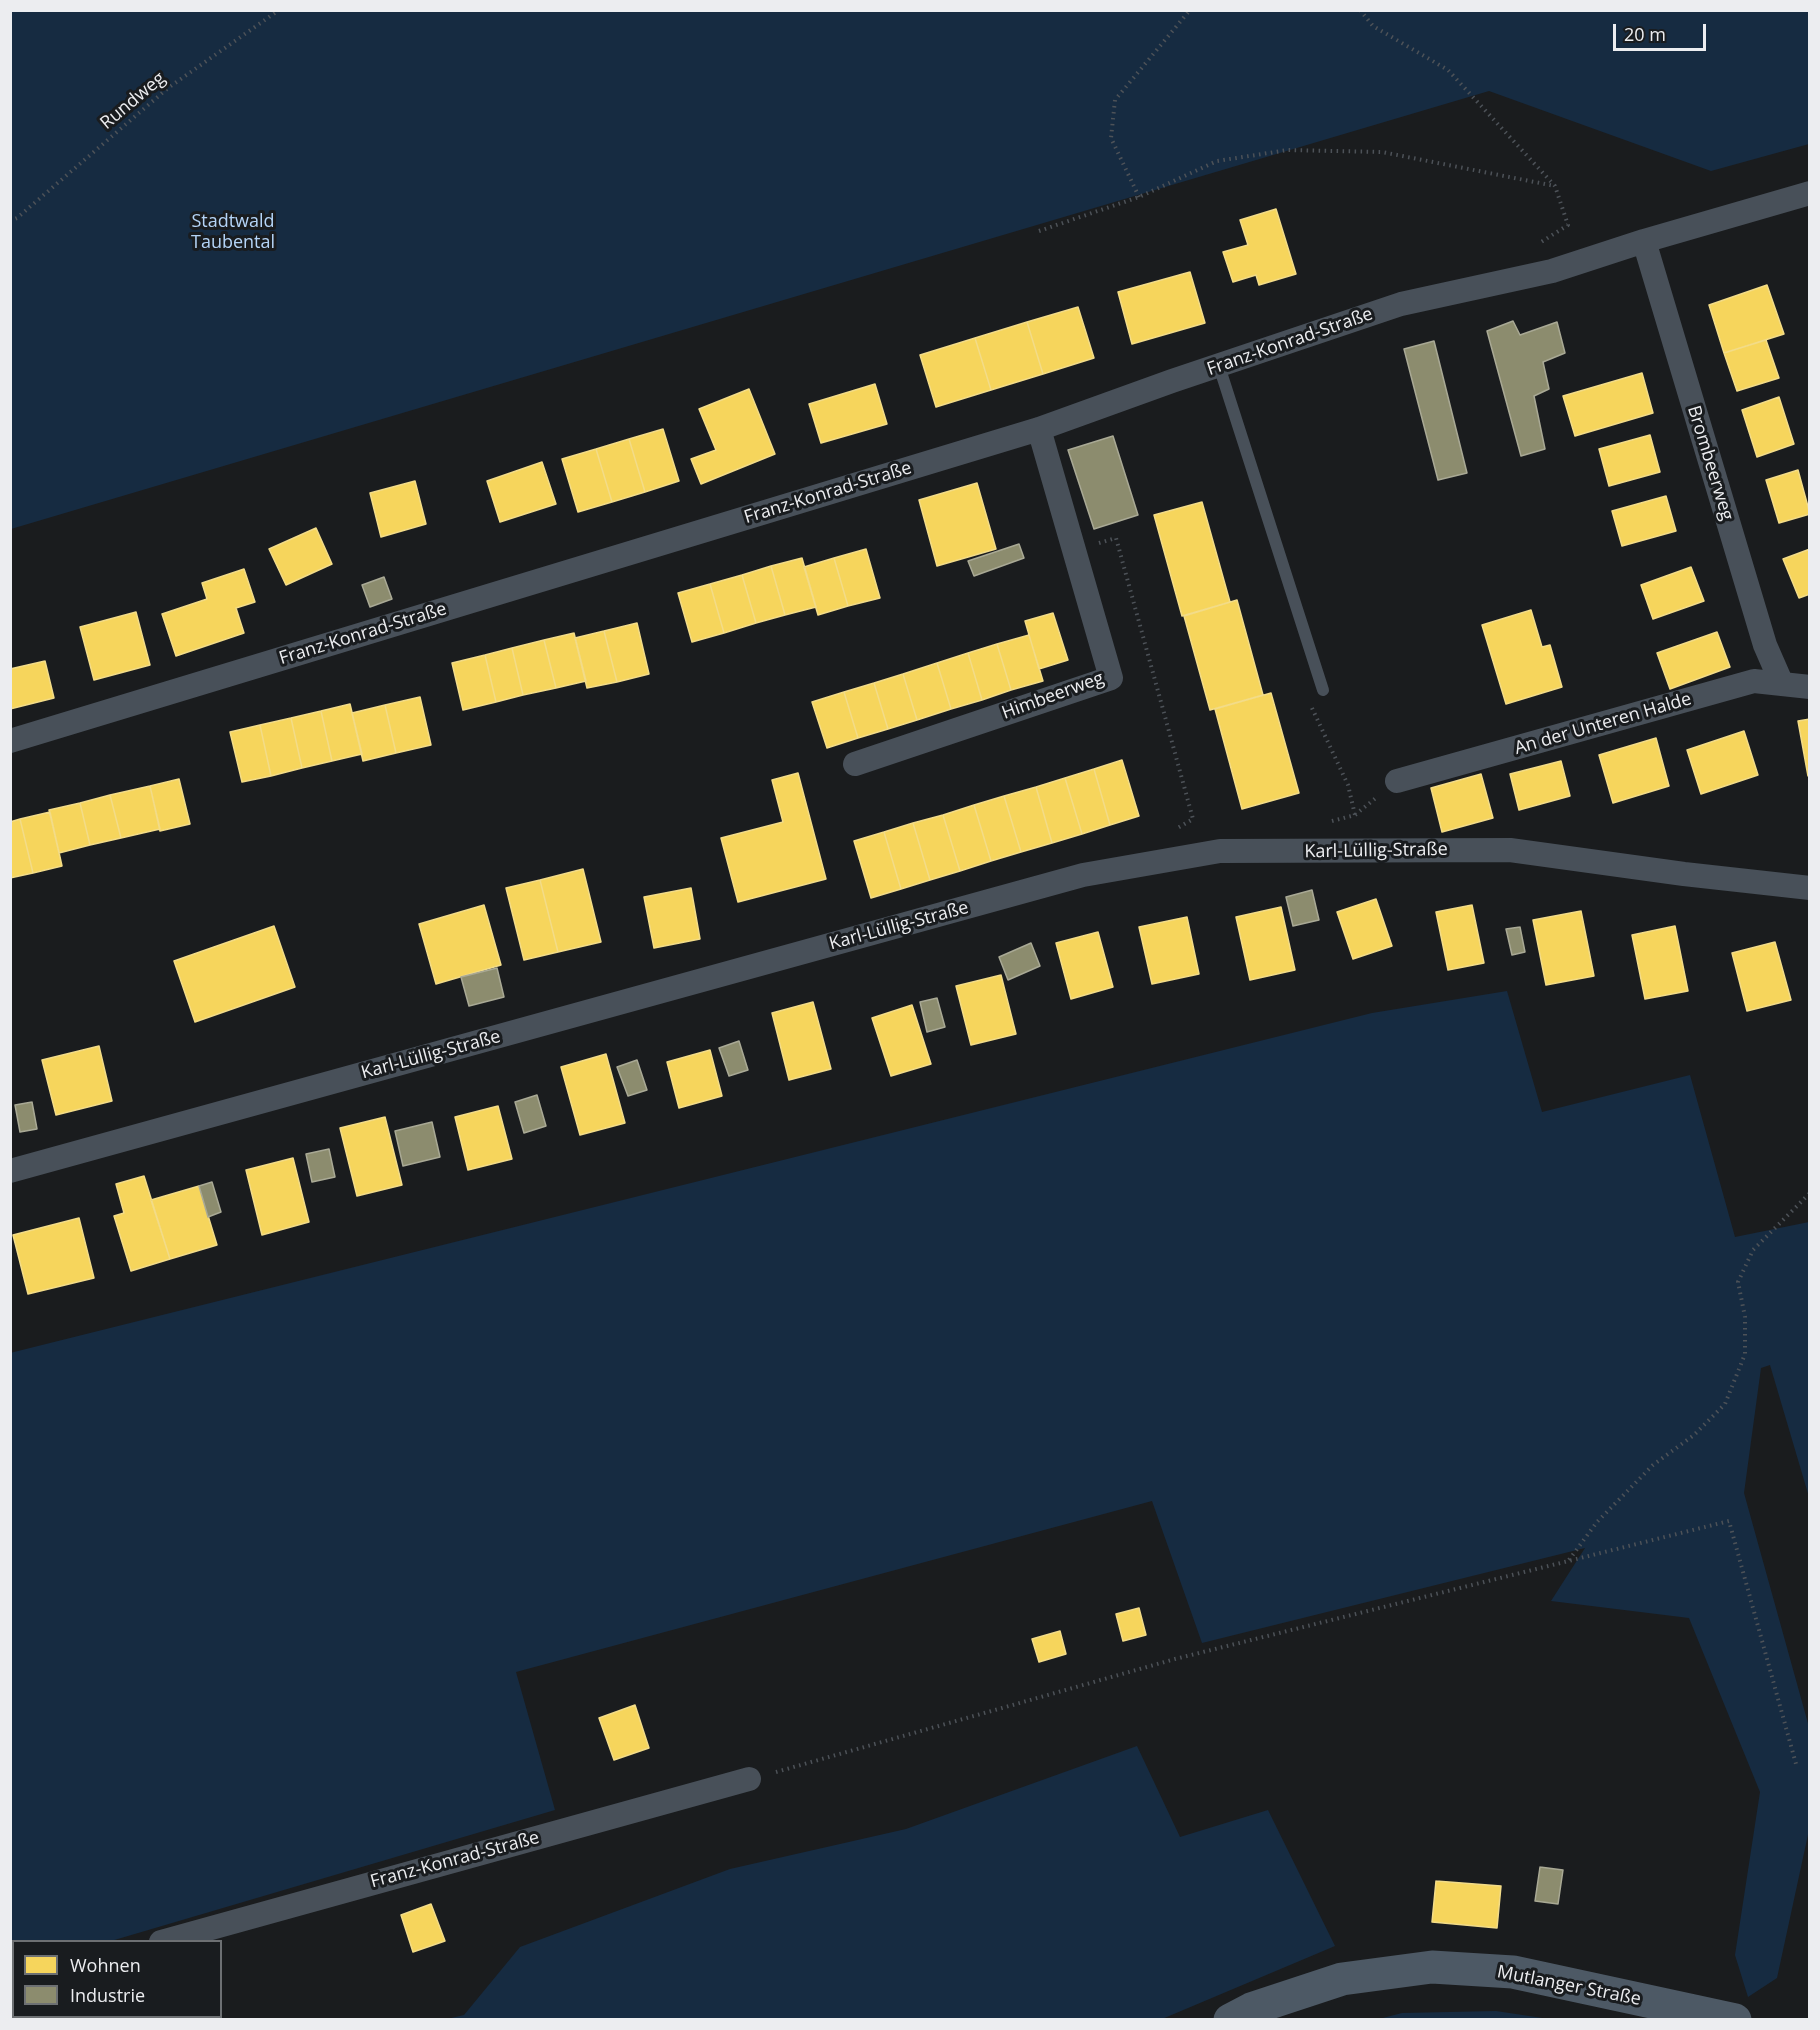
<!DOCTYPE html>
<meta charset="utf-8">
<style>
body{margin:0}
#map{position:relative;width:1820px;height:2030px;overflow:hidden;background:#1a1c1e;font-family:"Open Sans",sans-serif}
canvas{display:block}
.frame{position:absolute;inset:0;border:12px solid #ecedf0;pointer-events:none}
.legend{position:absolute;left:12px;top:1940px;width:210px;height:78px;box-sizing:border-box;background:#191c1f;border:2px solid #6d7073;margin:0;padding:8px 10px;list-style:none;font-size:18px;color:#ecedf0}
.legend li{display:flex;align-items:center;gap:12px;height:30px}
.legend b{width:30px;border:2px solid #6d7073}
.scale{position:absolute;left:1613px;top:24px;width:93px;height:27px;box-sizing:border-box;border:3px solid #ecedf0;border-top:0;padding-left:8px;font-size:18px;line-height:21px;white-space:nowrap;color:#ecedf0;-webkit-text-stroke:4px #191c1f;paint-order:stroke}
</style>
<div id="map">
<canvas width="1820" height="2030"></canvas>
<div class="frame"></div>
<ul class="legend">
<li><b style="height:16px;background:#f6d55c"></b>Wohnen</li>
<li><b style="height:16px;background:#8c8c6e"></b>Industrie</li>
</ul>
<div class="scale">20 m</div>
</div>
<script>
const g = document.querySelector('canvas').getContext('2d');
g.lineJoin = 'round';
function fillPath(path, color) { g.fillStyle = color; g.fill(path, 'evenodd'); }
const poly = rows => new Path2D(rows.map(r => 'M' + r).join(''));
function stroke(path, color, width, dash) { g.strokeStyle = color; g.lineWidth = width; g.lineCap = dash ? 'butt' : 'round'; g.setLineDash(dash || []); g.stroke(path); }
function drawText(font, color, halo, rows, align = 'center') {
  g.font = font + ' "Open Sans",sans-serif'; g.lineWidth = 6; g.setLineDash([]); g.textBaseline = 'middle'; g.strokeStyle = halo; g.fillStyle = color; for (const [text, x, y, turn = 0] of rows) {
    g.save(); g.translate(x, y); g.rotate((+turn || 0) * Math.PI / 180); g.textAlign = isNaN(turn) ? turn : align; if (halo) g.strokeText(text, 0, 0); g.fillText(text, 0, 0); g.restore();
  }
}
fillPath(poly([
 [11,10,1809,11,1809,144,1711,171,1489,91,11,529],
 [1507,991,1542,1112,1690,1075,1735,1237,1809,1222,1809,1497,1770,1365,1761,1368,1744,1493,1809,1727,1809,1830,1777,1978,1748,1997,1735,1955,1760,1792,1689,1618,1551,1601,1585,1548,1202,1643,1152,1501,516,1672,555,1810,111,1941,14,1942,13,1970,11,1971,10,1353,1372,1013],
 [1137,1746,1180,1837,1268,1810,1335,1946,1162,2019,447,2019,464,2015,520,1947,730,1869,906,1829],
 [11,2002,13,2002,14,2016,134,2016,135,2019,11,2019],
 [1496,2011,1549,2019,1379,2019,1402,2013]
]), '#162b41');
const homes = poly([
 [1276,209,1296,274,1259,285,1256,275,1233,282,1223,252,1248,245,1240,220,1276,209],
 [1190,272,1205,323,1132,344,1118,292,1190,272],
 [1767,285,1784,334,1724,353,1709,305,1767,285],
 [1078,307,1094,358,1043,374,1027,322,1078,307],
 [1027,322,1043,374,991,390,975,338,1027,322],
 [975,338,991,390,936,407,920,355,975,338],
 [1766,340,1779,378,1737,391,1724,353,1766,340],
 [1642,373,1653,413,1575,436,1563,396,1642,373],
 [875,384,887,424,821,443,809,404,875,384],
 [749,389,775,454,701,484,691,459,716,450,699,409,749,389],
 [1779,397,1794,444,1757,457,1742,410,1779,397],
 [663,429,679,481,645,492,629,439,663,429],
 [1650,435,1660,472,1609,486,1599,449,1650,435],
 [629,439,645,492,612,502,596,449,629,439],
 [596,449,612,502,578,512,562,459,596,449],
 [542,462,556,504,500,522,487,481,542,462],
 [1798,470,1810,514,1779,523,1766,480,1798,470],
 [415,481,426,524,381,537,370,493,415,481],
 [977,483,996,549,937,566,919,500,977,483],
 [1666,496,1676,531,1622,546,1612,511,1666,496],
 [1202,502,1230,602,1182,616,1154,515,1202,502],
 [316,528,332,564,286,585,269,549,316,528],
 [866,549,880,598,848,606,834,558,866,549],
 [1810,549,1810,594,1799,598,1783,559,1810,549],
 [802,558,816,607,785,615,771,566,802,558],
 [834,558,848,606,818,615,804,567,834,558],
 [771,566,785,615,756,623,742,575,771,566],
 [1691,567,1704,601,1653,619,1641,585,1691,567],
 [244,569,255,602,236,608,244,633,176,656,162,614,207,599,202,583,244,569],
 [742,575,756,623,724,633,710,584,742,575],
 [710,584,724,633,692,642,678,593,710,584],
 [1237,600,1263,695,1210,710,1184,616,1237,600],
 [1531,610,1542,647,1550,645,1562,687,1506,704,1482,625,1531,610],
 [136,612,150,665,94,680,80,627,136,612],
 [1053,613,1068,660,1039,669,1025,621,1053,613],
 [637,623,649,674,617,682,604,631,637,623],
 [604,631,617,682,587,688,575,638,604,631],
 [1717,632,1730,667,1670,689,1657,653,1717,632],
 [574,633,586,681,556,688,544,640,574,633],
 [1029,635,1043,681,1011,690,997,644,1029,635],
 [544,640,556,688,523,695,512,648,544,640],
 [997,644,1011,690,982,700,968,653,997,644],
 [512,648,523,695,496,702,485,655,512,648],
 [968,653,982,700,951,709,937,663,968,653],
 [485,655,496,702,463,710,452,663,485,655],
 [45,661,54,698,10,709,10,669,45,661],
 [937,663,951,709,917,720,903,674,937,663],
 [903,674,917,720,888,729,874,683,903,674],
 [874,683,888,729,858,738,844,692,874,683],
 [844,692,858,738,827,748,812,702,844,692],
 [1271,693,1299,793,1242,809,1215,709,1271,693],
 [420,697,431,745,396,753,385,705,420,697],
 [350,704,362,754,332,761,321,711,350,704],
 [385,705,396,753,363,761,352,713,385,705],
 [321,711,332,761,302,768,291,718,321,711],
 [291,718,302,768,271,776,260,725,291,718],
 [1810,719,1810,775,1808,776,1798,721,1810,719],
 [260,725,271,776,242,782,230,732,260,725],
 [1744,731,1758,775,1701,794,1687,750,1744,731],
 [1656,738,1669,786,1613,803,1599,755,1656,738],
 [1122,760,1139,816,1110,825,1094,769,1122,760],
 [1561,761,1570,796,1519,810,1510,774,1561,761],
 [1094,769,1110,825,1082,834,1065,778,1094,769],
 [798,773,826,879,738,902,721,838,783,822,772,780,798,773],
 [1481,774,1493,818,1442,832,1431,788,1481,774],
 [1065,778,1082,834,1052,843,1036,787,1065,778],
 [179,779,190,824,160,831,150,786,179,779],
 [150,786,160,829,121,838,110,795,150,786],
 [1036,787,1052,843,1021,852,1004,796,1036,787],
 [110,795,121,838,90,845,80,803,110,795],
 [1004,796,1021,852,991,861,974,805,1004,796],
 [80,803,90,845,59,853,49,810,80,803],
 [974,805,991,861,960,871,943,815,974,805],
 [50,812,62,866,33,873,20,819,50,812],
 [943,815,960,871,930,880,913,823,943,815],
 [20,819,33,873,10,878,10,822,20,819],
 [913,823,930,880,901,889,884,832,913,823],
 [884,832,901,889,871,898,854,841,884,832],
 [583,869,601,942,558,952,540,880,583,869],
 [540,880,558,952,524,960,506,888,540,880],
 [691,888,700,939,654,948,644,897,691,888],
 [1376,899,1392,946,1353,959,1337,912,1376,899],
 [484,905,501,965,436,984,419,924,484,905],
 [1472,905,1484,963,1448,970,1436,912,1472,905],
 [1281,907,1295,970,1250,980,1236,917,1281,907],
 [1581,911,1594,976,1546,985,1533,920,1581,911],
 [1187,917,1199,974,1152,984,1139,927,1187,917],
 [274,926,295,987,195,1022,174,961,274,926],
 [1675,926,1688,991,1645,999,1632,935,1675,926],
 [1098,932,1113,987,1071,999,1056,943,1098,932],
 [1775,942,1791,1000,1747,1011,1732,953,1775,942],
 [1001,975,1016,1034,971,1045,956,986,1001,975],
 [813,1002,831,1069,789,1080,772,1013,813,1002],
 [912,1005,931,1064,891,1076,872,1018,912,1005],
 [99,1046,112,1101,56,1115,42,1060,99,1046],
 [710,1050,722,1096,679,1108,667,1062,710,1050],
 [606,1054,625,1123,580,1135,561,1067,606,1054],
 [498,1106,512,1159,468,1170,455,1117,498,1106],
 [385,1117,402,1185,357,1196,340,1128,385,1117],
 [293,1158,309,1222,262,1235,246,1170,293,1158],
 [144,1176,170,1259,131,1271,114,1216,124,1213,116,1184,144,1176],
 [199,1186,217,1245,170,1259,151,1200,199,1186],
 [79,1218,94,1278,28,1294,13,1235,79,1218],
 [1139,1608,1146,1635,1123,1641,1116,1614,1139,1608],
 [1060,1631,1066,1654,1039,1662,1032,1639,1060,1631],
 [635,1705,649,1748,614,1760,599,1718,635,1705],
 [1436,1881,1501,1886,1497,1928,1432,1922,1436,1881],
 [431,1904,445,1941,413,1952,401,1915,431,1904]
]);
fillPath(homes, '#f6d55c');
stroke(homes, '#f3dc88', 1.5);
const industry = poly([
 [1513,321,1520,335,1557,322,1565,353,1543,362,1549,389,1534,396,1545,449,1521,456,1487,331,1513,321],
 [1434,341,1467,473,1438,480,1404,349,1434,341],
 [1113,436,1138,515,1094,529,1068,450,1113,436],
 [1019,544,1024,558,974,576,968,561,1019,544],
 [384,577,392,599,370,607,362,585,384,577],
 [1312,890,1319,920,1293,926,1286,897,1312,890],
 [1520,927,1525,952,1512,955,1506,929,1520,927],
 [1031,943,1040,966,1008,980,999,957,1031,943],
 [497,968,504,997,469,1006,461,977,497,968],
 [937,998,945,1027,927,1032,920,1002,937,998],
 [739,1041,748,1070,729,1076,719,1048,739,1041],
 [637,1060,647,1090,628,1096,617,1067,637,1060],
 [537,1095,546,1126,524,1133,515,1102,537,1095],
 [32,1102,37,1129,20,1132,15,1105,32,1102],
 [432,1122,440,1157,403,1166,395,1131,432,1122],
 [329,1149,335,1177,312,1182,306,1154,329,1149],
 [212,1182,221,1212,208,1217,199,1186,212,1182],
 [1540,1867,1563,1870,1558,1904,1535,1901,1540,1867]
]);
fillPath(industry, '#8c8c6e');
stroke(industry, '#a9a995', 1.5);
stroke(poly([
 [1360,10,1373,26,1448,70,1555,186,1568,225,1538,244],
 [1139,197,1111,138,1115,100,1190,10],
 [10,221,17,218,168,88,279,10],
 [1039,231,1139,197,1217,161,1288,150,1382,152,1555,186],
 [1099,543,1116,538,1164,713,1193,819,1176,829],
 [1312,708,1348,785,1355,815],
 [1332,821,1355,815,1377,797],
 [1569,1560,1597,1522,1653,1465,1694,1435,1725,1404,1745,1354,1745,1317,1738,1282,1753,1250,1810,1193],
 [776,1772,1175,1659,1729,1521,1796,1764]
]), '#4d5258', 4, [1.5, 4.5]);
stroke(poly([
 [1219,366,1323,690]
]), '#485059', 12);
stroke(poly([
 [1644,241,1765,645,1782,684],
 [10,741,1039,429,1172,381,1401,304,1552,271,1644,241,1810,193],
 [855,764,1111,678,1039,429],
 [1397,781,1754,681,1810,687],
 [10,1171,1083,875,1220,851,1510,850,1684,874,1810,888],
 [161,1942,749,1779],
 [10,1983,14,1982]
]), '#485059', 24);
stroke(poly([
 [1230,2020,1251,2009,1342,1979,1432,1967,1513,1972,1735,2020]
]), '#4d5965', 33);
drawText('18px', '#ecedf0', '#191c1f', [
 ["Rundweg",133,101,-40],
 ["Franz-Konrad-Straße",1290,342,-19],
 ["Brombeerweg",1710,463,73],
 ["Franz-Konrad-Straße",828,493,-17],
 ["Franz-Konrad-Straße",363,634,-17],
 ["Himbeerweg",1053,696,-20],
 ["An der Unteren Halde",1603,724,-16],
 ["Karl-Lüllig-Straße",1376,851,-1],
 ["Karl-Lüllig-Straße",899,926,-15],
 ["Karl-Lüllig-Straße",431,1055,-15],
 ["Franz-Konrad-Straße",455,1860,-15],
 ["Mutlanger Straße",1569,1986,11]
]);
drawText('18px', '#b4d4f7', '#191c1f', [
 ["Stadtwald",233,222],
 ["Taubental",233,243]
]);
</script>
